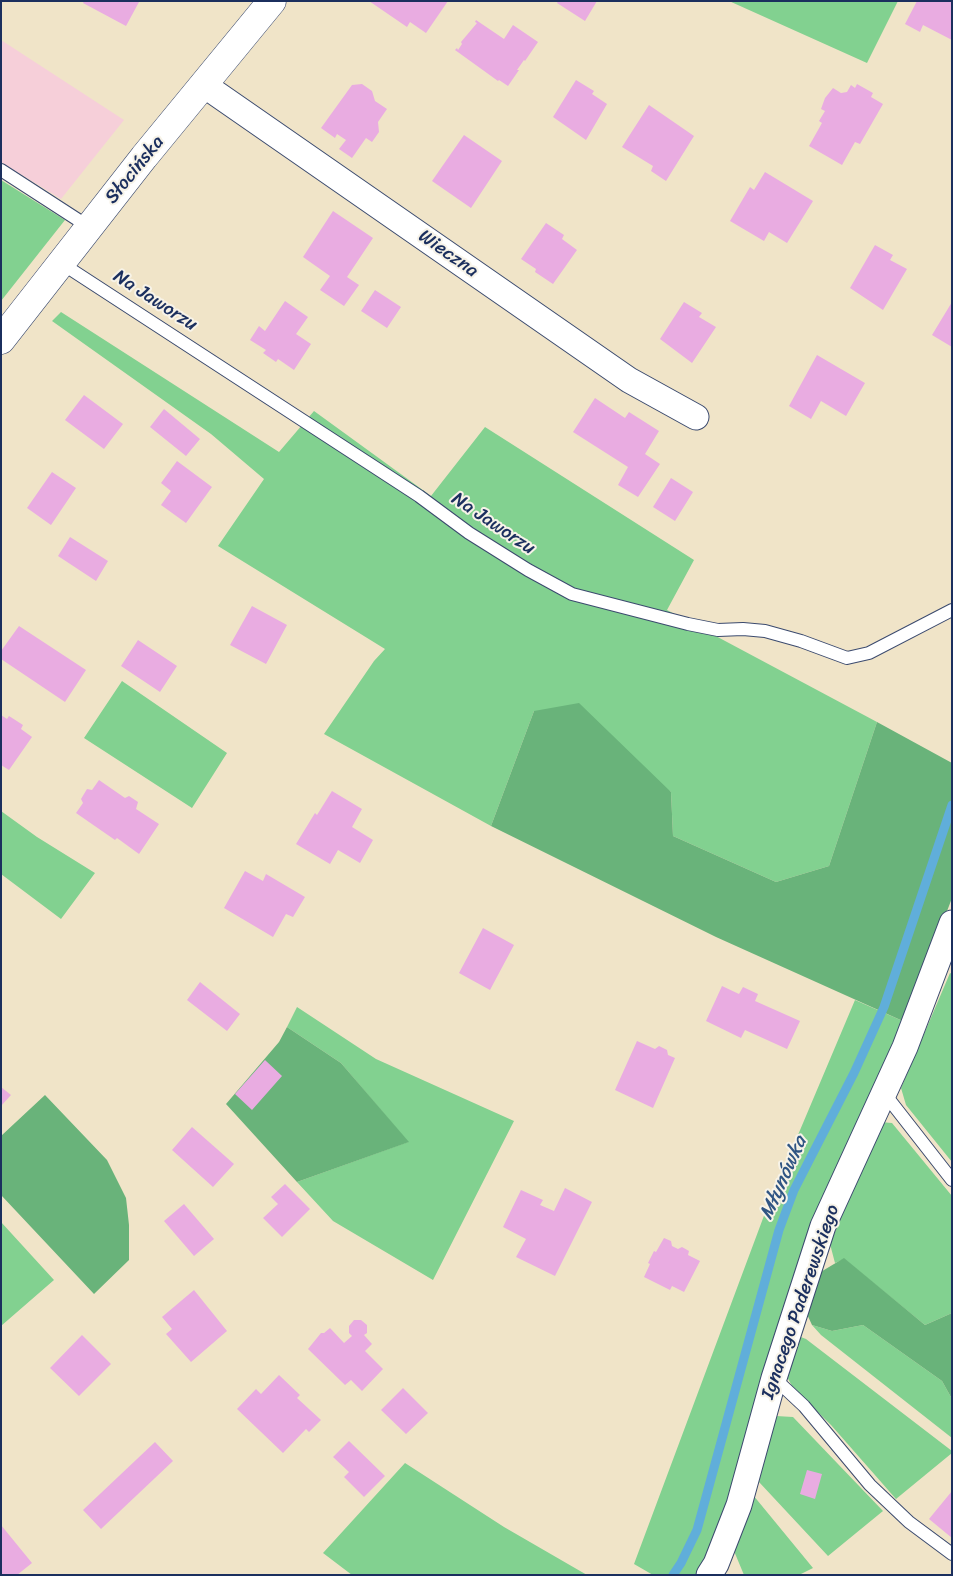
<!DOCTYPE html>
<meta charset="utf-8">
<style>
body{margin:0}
#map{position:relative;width:953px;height:1576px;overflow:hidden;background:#f0e4c8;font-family:Sriracha,sans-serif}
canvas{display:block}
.frame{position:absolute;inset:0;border:2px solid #1b2f5e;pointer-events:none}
</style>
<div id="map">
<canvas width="953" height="1576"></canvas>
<div class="frame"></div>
</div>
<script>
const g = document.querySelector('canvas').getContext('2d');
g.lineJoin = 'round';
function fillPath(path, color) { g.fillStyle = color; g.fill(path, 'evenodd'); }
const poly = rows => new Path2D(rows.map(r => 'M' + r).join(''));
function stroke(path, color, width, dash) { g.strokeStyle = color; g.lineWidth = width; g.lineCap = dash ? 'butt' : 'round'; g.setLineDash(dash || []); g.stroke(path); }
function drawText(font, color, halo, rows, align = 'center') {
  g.font = font + ' Sriracha,sans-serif'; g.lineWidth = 4; g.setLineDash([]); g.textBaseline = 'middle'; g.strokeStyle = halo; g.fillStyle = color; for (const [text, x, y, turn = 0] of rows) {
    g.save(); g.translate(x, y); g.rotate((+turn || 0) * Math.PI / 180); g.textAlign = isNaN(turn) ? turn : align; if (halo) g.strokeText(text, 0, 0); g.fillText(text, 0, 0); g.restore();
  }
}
fillPath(poly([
 [1,40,124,120,61,199,1,162]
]), '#f6cfd9');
fillPath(poly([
 [729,1,898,1,867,63],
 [1,180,65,220,1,301],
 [61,312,279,452,314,411,431,496,485,427,694,560,667,610,877,722,829,866,776,882,673,836,671,792,534,711,491,826,324,734,374,661,385,649,218,546,264,479,211,434,52,321],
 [122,681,227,753,192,808,84,738],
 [1,811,37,837,95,873,61,919,1,874],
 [950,973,952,974,952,1162,906,1105,901,1088],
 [855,1000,905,1022,733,1491,697,1575,653,1575,634,1564,765,1213],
 [297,1007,376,1059,514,1121,433,1280,333,1221,297,1182,408,1142,341,1063,287,1027],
 [880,1122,892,1123,952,1196,952,1313,925,1325,844,1259,835,1263,830,1244],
 [1,1222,54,1280,1,1326],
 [812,1325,832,1331,863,1325,942,1381,952,1399,952,1438,821,1335],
 [798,1336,806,1339,952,1451,952,1453,896,1499,831,1425,793,1388,785,1373],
 [776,1416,793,1417,883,1511,828,1556,759,1482],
 [405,1463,504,1527,587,1575,352,1575,323,1553],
 [753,1495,813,1568,799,1575,744,1575,734,1551]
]), '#82d190');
fillPath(poly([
 [579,703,671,792,673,836,776,882,829,866,877,722,952,763,952,898,905,1022,716,937,491,826,534,711],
 [287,1027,341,1063,409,1142,297,1182,226,1104,279,1042],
 [45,1095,107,1160,126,1198,129,1225,129,1260,94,1294,1,1195,1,1136],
 [844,1258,925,1325,952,1313,952,1399,942,1381,863,1325,832,1331,812,1325,806,1312,819,1273]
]), '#69b37a');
stroke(poly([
 [673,1575,681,1563,697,1530,779,1230,794,1190,854,1073,884,1007,952,805]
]), '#60aeda', 9);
fillPath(poly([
 [84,1,138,1,139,2,126,26,83,3],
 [369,1,448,1,426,33,410,22,407,27],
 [558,1,597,1,585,21,557,3],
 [917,1,952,1,952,40,923,25,920,32,905,24],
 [476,20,504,39,513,25,538,42,525,61,524,60,517,70,519,70,508,86,499,80,498,81,455,50,457,48,458,50,462,44,461,42,477,23,475,22],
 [576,80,594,91,592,94,607,104,586,140,553,117],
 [362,84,372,91,375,101,387,109,378,122,379,132,372,142,366,138,352,158,339,149,346,140,337,134,335,138,321,128,352,85],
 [857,84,873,93,871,97,883,104,860,144,855,142,842,165,809,146,822,123,819,121,825,111,821,109,825,98,833,88,841,93,847,92,851,85,855,88],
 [649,105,694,136,666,181,651,171,653,166,622,147],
 [464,135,502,161,471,208,432,181],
 [765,172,813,201,787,243,769,232,764,241,730,221,750,187,754,190],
 [333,211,373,238,347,277,359,285,344,306,320,290,330,276,303,257],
 [546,223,564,235,562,239,577,250,553,284,535,272,536,269,521,259],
 [875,245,893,255,890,260,907,269,883,310,850,288],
 [375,290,401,307,387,328,361,311],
 [285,301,308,317,296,334,311,344,294,370,278,359,276,362,263,353,266,350,250,340,259,326,265,331],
 [684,302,702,313,699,317,716,327,692,363,660,339],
 [952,302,952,347,932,335],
 [817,355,865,383,846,416,821,401,811,419,789,406],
 [84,395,123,424,104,449,65,420],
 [595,398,625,418,629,412,659,431,645,454,660,464,638,497,618,485,628,467,573,432],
 [164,409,200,439,186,456,150,427],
 [177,461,212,487,186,523,161,505,171,491,161,483],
 [52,472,76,488,51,525,27,508],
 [671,478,693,492,675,521,653,507],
 [70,537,108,561,96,581,58,556],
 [252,606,287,625,266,664,230,645],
 [19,626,86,670,65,702,1,659,1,651],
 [138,640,177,666,160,692,121,666],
 [1,715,7,719,9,716,23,725,21,729,32,737,9,770,1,765],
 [99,780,125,798,129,796,138,802,136,809,159,824,139,854,117,838,115,840,76,813,83,803,81,799,87,789,92,790],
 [332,791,362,809,352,827,373,840,360,863,338,850,330,864,296,844,315,813,317,815],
 [245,871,263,881,266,874,305,897,293,917,286,914,273,937,224,908],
 [483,928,514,945,490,990,459,973],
 [200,982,240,1014,227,1031,187,1000],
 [722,986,739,994,743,987,758,994,755,1001,800,1021,787,1049,745,1030,741,1038,706,1021],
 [637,1041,655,1049,659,1046,667,1050,668,1055,675,1058,653,1108,615,1090],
 [265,1060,282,1076,252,1110,235,1094],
 [1,1087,11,1095,1,1106],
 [192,1127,234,1164,213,1187,172,1150],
 [285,1184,310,1209,282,1237,263,1218,278,1204,271,1197],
 [565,1188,592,1202,555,1276,516,1257,526,1239,503,1227,521,1190,543,1200,540,1205,554,1211],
 [184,1204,214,1239,194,1256,164,1221],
 [664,1238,671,1241,672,1246,678,1249,682,1247,689,1251,688,1255,700,1261,684,1292,672,1286,670,1290,644,1277,650,1264,648,1263,654,1251,656,1252],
 [194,1290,227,1331,191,1362,166,1334,172,1329,162,1317],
 [354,1320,361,1320,367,1325,367,1333,364,1335,372,1344,365,1351,383,1369,362,1391,351,1380,345,1385,308,1349,321,1333,324,1333,330,1328,344,1343,352,1336,349,1333,349,1326],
 [82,1335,111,1364,79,1396,50,1368],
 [279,1375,300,1395,297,1398,321,1420,309,1432,306,1429,283,1453,237,1409,256,1389,261,1394],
 [403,1388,428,1413,406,1434,381,1410],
 [349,1441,385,1476,364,1497,344,1477,349,1472,333,1457],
 [155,1442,173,1461,101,1529,83,1510],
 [807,1470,822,1474,815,1499,800,1494],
 [952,1491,952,1538,929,1519],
 [1,1525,32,1563,17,1575,1,1574]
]), '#e9ace1');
const service = poly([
 [1,170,89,227],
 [61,263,419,496,469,533,528,570,572,594,688,624,718,630,743,629,765,631,801,641,847,658,869,653,952,610],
 [884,1093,952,1180],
 [774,1378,804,1406,870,1485,909,1522,952,1554]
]);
const minor = poly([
 [204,85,629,380,696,417],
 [709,1575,716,1564,739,1505,774,1378,823,1226,905,1047,952,923]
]);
const tertiary = poly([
 [1,340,144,157,272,1]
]);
stroke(service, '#3b4a6e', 14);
stroke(minor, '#3b4a6e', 27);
stroke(tertiary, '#3b4a6e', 29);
stroke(service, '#fff', 12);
stroke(minor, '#fff', 25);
stroke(tertiary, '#fff', 28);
drawText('19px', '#1b2f5e', '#f7f3e8', [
 ["Słocińska",135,170,-51],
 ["Wieczna",448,254,35],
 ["Na Jaworzu",155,301,33],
 ["Na Jaworzu",493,524,34],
 ["Ignacego Paderewskiego",801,1302,-71]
]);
drawText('italic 20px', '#305583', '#f7f3e8', [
 ["Młynówka",784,1178,-66]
]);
</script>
